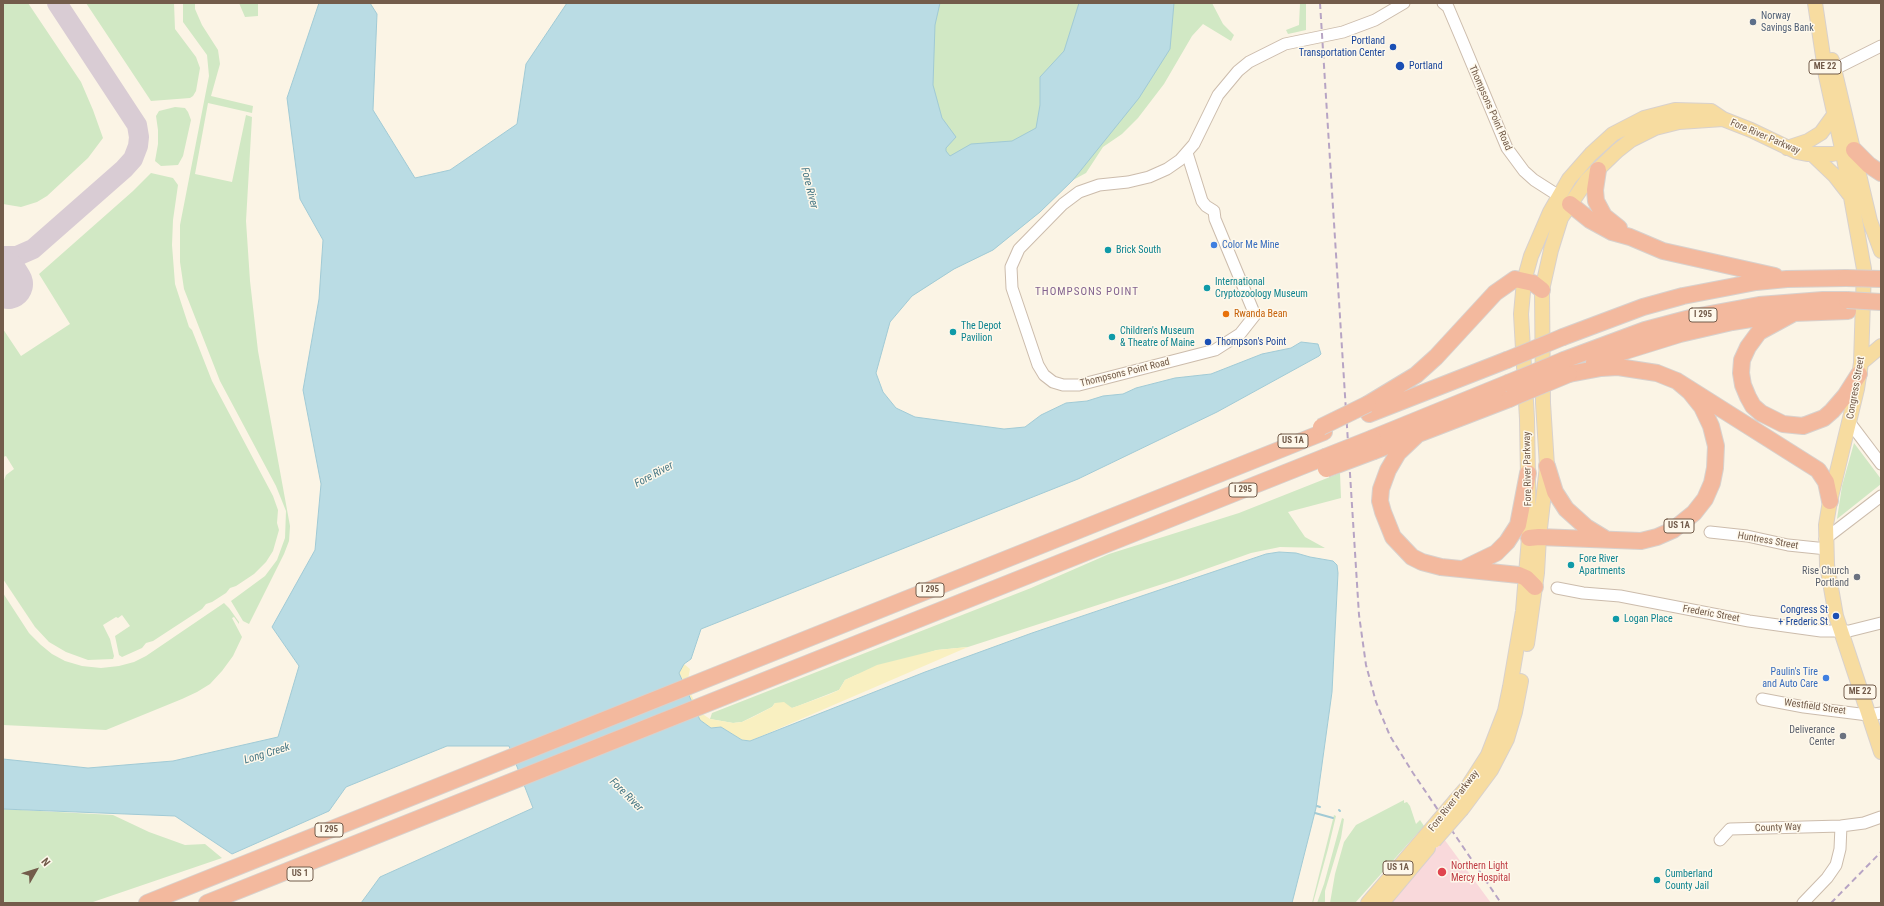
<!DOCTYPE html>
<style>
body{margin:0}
#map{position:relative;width:1884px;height:906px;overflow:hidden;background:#fbf4e5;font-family:"Roboto Condensed",sans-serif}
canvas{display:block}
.frame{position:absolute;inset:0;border:4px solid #735c4b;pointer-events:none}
.north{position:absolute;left:16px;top:850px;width:40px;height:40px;-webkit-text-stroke:3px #fef8eb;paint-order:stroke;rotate:51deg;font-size:11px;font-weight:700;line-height:16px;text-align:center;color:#735c4b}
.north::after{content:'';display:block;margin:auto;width:14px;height:18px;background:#735c4b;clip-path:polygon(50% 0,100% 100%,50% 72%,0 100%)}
</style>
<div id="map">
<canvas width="1884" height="906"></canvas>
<div class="frame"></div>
<div class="north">N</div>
</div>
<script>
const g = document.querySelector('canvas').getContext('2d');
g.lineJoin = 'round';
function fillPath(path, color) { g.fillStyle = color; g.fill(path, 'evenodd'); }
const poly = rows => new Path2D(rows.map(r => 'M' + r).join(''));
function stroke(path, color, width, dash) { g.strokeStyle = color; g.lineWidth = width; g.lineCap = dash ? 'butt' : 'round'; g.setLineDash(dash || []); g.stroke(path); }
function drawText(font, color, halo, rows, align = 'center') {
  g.font = font + ' "Roboto Condensed",sans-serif'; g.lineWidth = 3; g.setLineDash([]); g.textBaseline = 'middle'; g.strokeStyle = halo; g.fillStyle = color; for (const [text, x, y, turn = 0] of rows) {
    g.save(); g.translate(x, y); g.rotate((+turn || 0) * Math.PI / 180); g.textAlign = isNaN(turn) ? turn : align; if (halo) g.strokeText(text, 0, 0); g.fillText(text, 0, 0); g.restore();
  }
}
fillPath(poly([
 [1444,839,1491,903,1388,903,1404,884]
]), '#f9d9db');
fillPath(poly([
 [3,3,28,3,81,82,93,110,103,138,88,158,47,196,37,202,21,207,3,204],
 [86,3,174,3,175,29,196,57,200,68,196,91,193,96,190,98,151,101],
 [183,3,195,3,195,9,202,25,218,50,220,64,211,96,253,106,252,113,208,103,195,174,232,182,246,115,252,117,246,221,250,281,258,351,290,526,289,541,284,554,249,624,243,621,231,601,265,576,277,560,285,538,286,511,276,486,220,381,184,289,180,262,180,225,209,76,207,55,183,22],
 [239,3,258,3,258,16,245,17],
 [783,3,1212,3,1223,24,1234,35,1231,41,1203,24,1192,36,1164,84,1138,118,1122,134,1103,147,1086,173,1073,180,1040,212,993,250,954,269,912,296,889,322],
 [1300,3,1306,3,1306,30,1288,34,1286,30,1299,25],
 [175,107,185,108,188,112,191,120,183,156,178,165,161,166,155,161,158,144,158,130,156,116,159,111],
 [151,173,173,178,178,185,173,220,172,245,175,284,189,327,192,330,212,381,273,496,278,510,277,523,279,530,273,551,266,562,254,574,236,586,230,588,226,593,212,602,206,604,202,609,153,641,146,643,142,648,122,657,119,655,115,636,130,626,122,615,118,618,116,617,103,625,110,639,114,656,113,659,88,660,66,652,49,642,35,627,3,579,3,483,6,475,14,469,6,456,3,457,3,329,21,356,70,324,39,274,133,191],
 [1854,443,1881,479,1881,484,1837,519,1842,486],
 [1340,473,1341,498,1288,512,1305,537,1325,548,1280,547,1251,553,1178,579,968,647,937,650,856,675,845,680,839,690,798,706,792,708,775,703,772,707,742,722,733,723,710,719,712,713,1031,588,1109,554,1239,513],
 [3,593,29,633,41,645,52,654,65,661,82,666,101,668,119,666,134,662,146,656,224,603,229,608,239,622,239,624,234,617,232,618,242,637,233,656,222,671,210,684,197,692,182,699,106,730,3,725],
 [1404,800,1404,803,1407,802,1410,806,1416,824,1420,820,1424,826,1355,903,1330,903,1335,874,1344,842,1356,825],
 [3,809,113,815,149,832,185,845,205,844,222,858,90,903,3,903],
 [1334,815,1336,816,1328,849,1313,903,1312,903],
 [1342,818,1344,819,1341,838,1325,891,1325,903,1317,903,1324,884]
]), '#d1e8c4');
fillPath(poly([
 [968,647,750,741,742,740,721,727,711,728,700,720,679,673,684,664,690,669,688,679,689,689,696,706,701,713,710,719,733,723,742,722,753,717,772,707,775,703,784,702,792,708,828,695,839,690,845,680,877,665,937,650]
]), '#f9f0c1');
const water = poly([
 [319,3,370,3,377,14,373,110,415,178,450,170,517,124,526,64,567,3,940,3,935,25,933,85,942,118,956,137,946,148,946,151,950,156,971,144,1012,141,1036,128,1040,105,1040,77,1064,51,1079,3,1174,3,1170,49,1139,98,1073,180,1040,212,993,250,954,269,912,296,890,322,876,373,883,392,896,408,915,417,1004,429,1025,427,1041,415,1066,403,1087,401,1103,396,1123,394,1136,388,1175,378,1211,374,1262,354,1291,348,1301,342,1318,344,1321,354,1319,356,1217,412,1078,479,701,629,691,659,684,664,679,673,700,720,711,728,721,727,742,740,750,741,925,672,1032,633,1266,554,1279,552,1296,553,1310,557,1333,561,1337,565,1338,573,1332,692,1316,808,1292,903,361,903,380,877,533,808,509,746,447,746,346,787,329,811,232,854,175,816,3,809,3,759,88,768,173,761,278,737,299,666,272,627,315,550,321,484,303,390,319,299,323,240,300,199,287,98,319,3]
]);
fillPath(water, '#badce4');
stroke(water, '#a1cad5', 1);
stroke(poly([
 [1317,806,1320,807],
 [1339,810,1340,811],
 [1315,813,1333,818]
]), '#a1cad5', 2);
stroke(poly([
 [3,256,17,256,33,249,124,169,133,159,138,146,139,137,137,125,57,3]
]), '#d9ccd4', 20);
stroke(poly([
 [3,276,8,284]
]), '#d9ccd4', 50);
const minor = poly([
 [1443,3,1448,7,1462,40,1507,148,1524,171,1534,180,1559,196],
 [1835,69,1881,46],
 [1187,153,1202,201,1206,206,1214,211,1215,219,1255,315,1240,334,1215,350,1079,385,1063,385,1053,382,1044,375,1038,365,1012,288,1011,267,1019,249,1063,204,1079,192,1099,185,1128,182,1149,177,1167,169,1180,160,1194,144,1218,95,1238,71,1249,62,1285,44,1343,32,1375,20,1404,3],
 [1850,423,1881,464],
 [1710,532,1747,536,1788,545,1827,549],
 [1825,539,1881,496],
 [1557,588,1583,593,1620,596,1749,621,1821,631,1849,631,1881,623],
 [1762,699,1804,707,1868,715,1881,713],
 [1720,840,1730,829,1841,826,1864,823,1881,817],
 [1803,903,1827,878,1836,865,1840,849,1841,826]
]);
const major = poly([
 [1815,3,1826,76,1843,153,1864,269,1861,363,1857,389,1830,501,1826,525,1827,565,1836,616,1881,752],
 [1832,60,1870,221,1881,251],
 [1787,148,1808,141,1821,133,1834,115],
 [1813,155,1835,176,1849,194],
 [1861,363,1881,346],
 [1527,644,1537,573,1539,537,1547,466,1543,403,1542,290,1551,250,1561,218,1587,180,1617,151,1631,140,1655,128,1679,122,1723,119],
 [1456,800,1468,786,1488,755,1505,711,1510,687,1523,611,1529,538,1527,419,1521,314,1524,281,1531,256,1550,212,1569,179,1591,154,1613,134,1644,118,1675,110,1711,111,1723,119,1751,130,1797,152,1807,154,1832,154,1854,150],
 [1462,809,1491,770,1507,739,1515,712,1521,681],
 [1368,903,1428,833],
 [1382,903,1428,848]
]);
const highway = poly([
 [1854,150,1869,165,1881,173],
 [1598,170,1595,190,1596,201,1604,216,1619,228],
 [1570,204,1590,220,1612,232,1630,237,1663,251,1775,276],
 [1848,311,1794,313,1759,332,1748,347,1742,360,1741,373,1743,385,1748,397,1753,406,1761,413,1783,424,1803,426,1824,418,1832,411,1845,396,1859,374],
 [1563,337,1643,307,1683,296,1756,282,1787,279,1846,278],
 [1564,360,1645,330,1694,317,1759,305,1823,300,1847,300],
 [1594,363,1622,352,1680,334,1732,322,1782,314],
 [1569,374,1601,368,1618,367,1657,373,1677,381,1818,470,1826,482,1830,501],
 [1368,404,1416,375,1436,357,1495,293,1515,279,1533,283,1542,290],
 [1369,414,1507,360],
 [1417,435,1398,453,1388,470,1381,489,1380,501,1383,512,1393,537,1412,557,1422,562,1441,567,1519,575,1526,578,1535,587],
 [1373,438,1508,383],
 [1374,451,1509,399],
 [1547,466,1555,492,1566,509,1586,527,1604,538],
 [1529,538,1539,537,1641,541,1657,537,1673,530,1694,513,1705,499,1712,483,1715,468,1716,446,1711,426,1702,407,1690,392,1677,381],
 [1465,568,1496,553,1507,542,1518,525,1528,473],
 [147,903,1324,432],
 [207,903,1325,457]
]);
stroke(minor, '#ccbcac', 13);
stroke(major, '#d8d1cd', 16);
stroke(highway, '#d8d1cd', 18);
stroke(minor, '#fff', 11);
stroke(major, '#f7dca0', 14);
stroke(highway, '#f3b99e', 16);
stroke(poly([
 [1320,3,1359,615,1366,665,1376,702,1390,736,1413,773,1501,903],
 [1831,903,1881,852]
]), '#b7a4c4', 2, [6, 4]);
const majorBridge = poly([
 [1428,833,1456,800],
 [1434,841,1462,809]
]);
const highwayBridge = poly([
 [1846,278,1881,279],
 [1847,300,1881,302],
 [1507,360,1563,337],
 [1508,383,1564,360],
 [1509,399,1569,374],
 [1321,427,1368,404],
 [1325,457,1373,438],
 [1326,469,1374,451]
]);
stroke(majorBridge, '#d8d1cd', 16, []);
stroke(highwayBridge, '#d8d1cd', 18, []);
stroke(majorBridge, '#f7dca0', 14);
stroke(highwayBridge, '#f3b99e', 16);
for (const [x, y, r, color] of [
 [1753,22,4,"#5c6f8a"],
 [1393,47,4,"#1a4fb4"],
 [1400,66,5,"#1a4fb4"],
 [1214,245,4,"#3f7fe0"],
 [1108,250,4,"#0f9aa8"],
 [1207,288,4,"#0f9aa8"],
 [1226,314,4,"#e8710a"],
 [953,332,4,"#0f9aa8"],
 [1112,337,4,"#0f9aa8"],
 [1208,342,4,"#1a4fb4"],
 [1571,565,4,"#0f9aa8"],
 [1857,577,4,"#6b7280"],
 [1836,616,4,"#1a4fb4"],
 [1616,619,4,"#0f9aa8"],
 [1826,678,4,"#3f7fe0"],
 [1843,736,4,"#6b7280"],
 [1442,872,5,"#e0444e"],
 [1657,880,4,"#0f9aa8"]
]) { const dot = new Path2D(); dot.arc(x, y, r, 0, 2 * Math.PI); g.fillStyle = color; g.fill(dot); stroke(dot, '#fef8eb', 1.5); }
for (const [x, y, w] of [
 [1825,67,32],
 [1703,315,28],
 [1293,441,30],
 [1243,490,28],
 [1679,526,30],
 [930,590,28],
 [1860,692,32],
 [329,830,28],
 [1398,868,30],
 [300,874,26]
]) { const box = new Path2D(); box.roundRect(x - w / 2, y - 7, w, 14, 3); g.fillStyle = '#fef8eb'; g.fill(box); stroke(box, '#735c4b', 1); }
drawText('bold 9px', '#735c4b', null, [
 ["ME 22",1825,67],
 ["I 295",1703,315],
 ["US 1A",1293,441],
 ["I 295",1243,490],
 ["US 1A",1679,526],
 ["I 295",930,590],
 ["ME 22",1860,692],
 ["I 295",329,830],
 ["US 1A",1398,868],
 ["US 1",300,874]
]);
drawText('10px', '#4e5e75', '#fef8eb', [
 ["Norway",1761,16],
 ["Savings Bank",1761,28]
], 'left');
drawText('10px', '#164399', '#fef8eb', [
 ["Portland",1385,41],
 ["Transportation Center",1385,53],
 ["Portland",1409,66,"left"],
 ["Thompson's Point",1216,342,"left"],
 ["Congress St",1828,610],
 ["+ Frederic St",1828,622]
], 'right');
drawText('10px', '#735c4b', '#fef8eb', [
 ["Thompsons Point Road",1490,108,66],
 ["Fore River Parkway",1765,137,23],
 ["Thompsons Point Road",1125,373,-14],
 ["Congress Street",1856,388,-80],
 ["Fore River Parkway",1528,469,-91],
 ["Huntress Street",1768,541,10],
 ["Frederic Street",1711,614,10],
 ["Westfield Street",1815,707,8],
 ["Fore River Parkway",1454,801,-52],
 ["County Way",1778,828,-2]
]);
drawText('10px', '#366cbe', '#fef8eb', [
 ["Color Me Mine",1222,245],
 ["Paulin's Tire",1818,672,"right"],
 ["and Auto Care",1818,684,"right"]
], 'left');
drawText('10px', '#0d838f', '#fef8eb', [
 ["Brick South",1116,250],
 ["International",1215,282],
 ["Cryptozoology Museum",1215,294],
 ["The Depot",961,326],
 ["Pavilion",961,338],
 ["Children's Museum",1120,331],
 ["& Theatre of Maine",1120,343],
 ["Fore River",1579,559],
 ["Apartments",1579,571],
 ["Logan Place",1624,619],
 ["Cumberland",1665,874],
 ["County Jail",1665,886]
], 'left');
drawText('10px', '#c56008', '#fef8eb', [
 ["Rwanda Bean",1234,314]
], 'left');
drawText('10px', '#5b616d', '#fef8eb', [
 ["Rise Church",1849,571],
 ["Portland",1849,583],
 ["Deliverance",1835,730],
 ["Center",1835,742]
], 'right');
drawText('10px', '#be3a42', '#fef8eb', [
 ["Northern Light",1451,866],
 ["Mercy Hospital",1451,878]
], 'left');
drawText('italic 11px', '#467785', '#fef8eb', [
 ["Fore River",809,188,76],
 ["Fore River",654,475,-28],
 ["Long Creek",267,754,-17],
 ["Fore River",626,795,45]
]);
g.letterSpacing = '1px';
drawText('11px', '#83638f', '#fef8eb', [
 ["THOMPSONS POINT",1087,292]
]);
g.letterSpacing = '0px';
</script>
